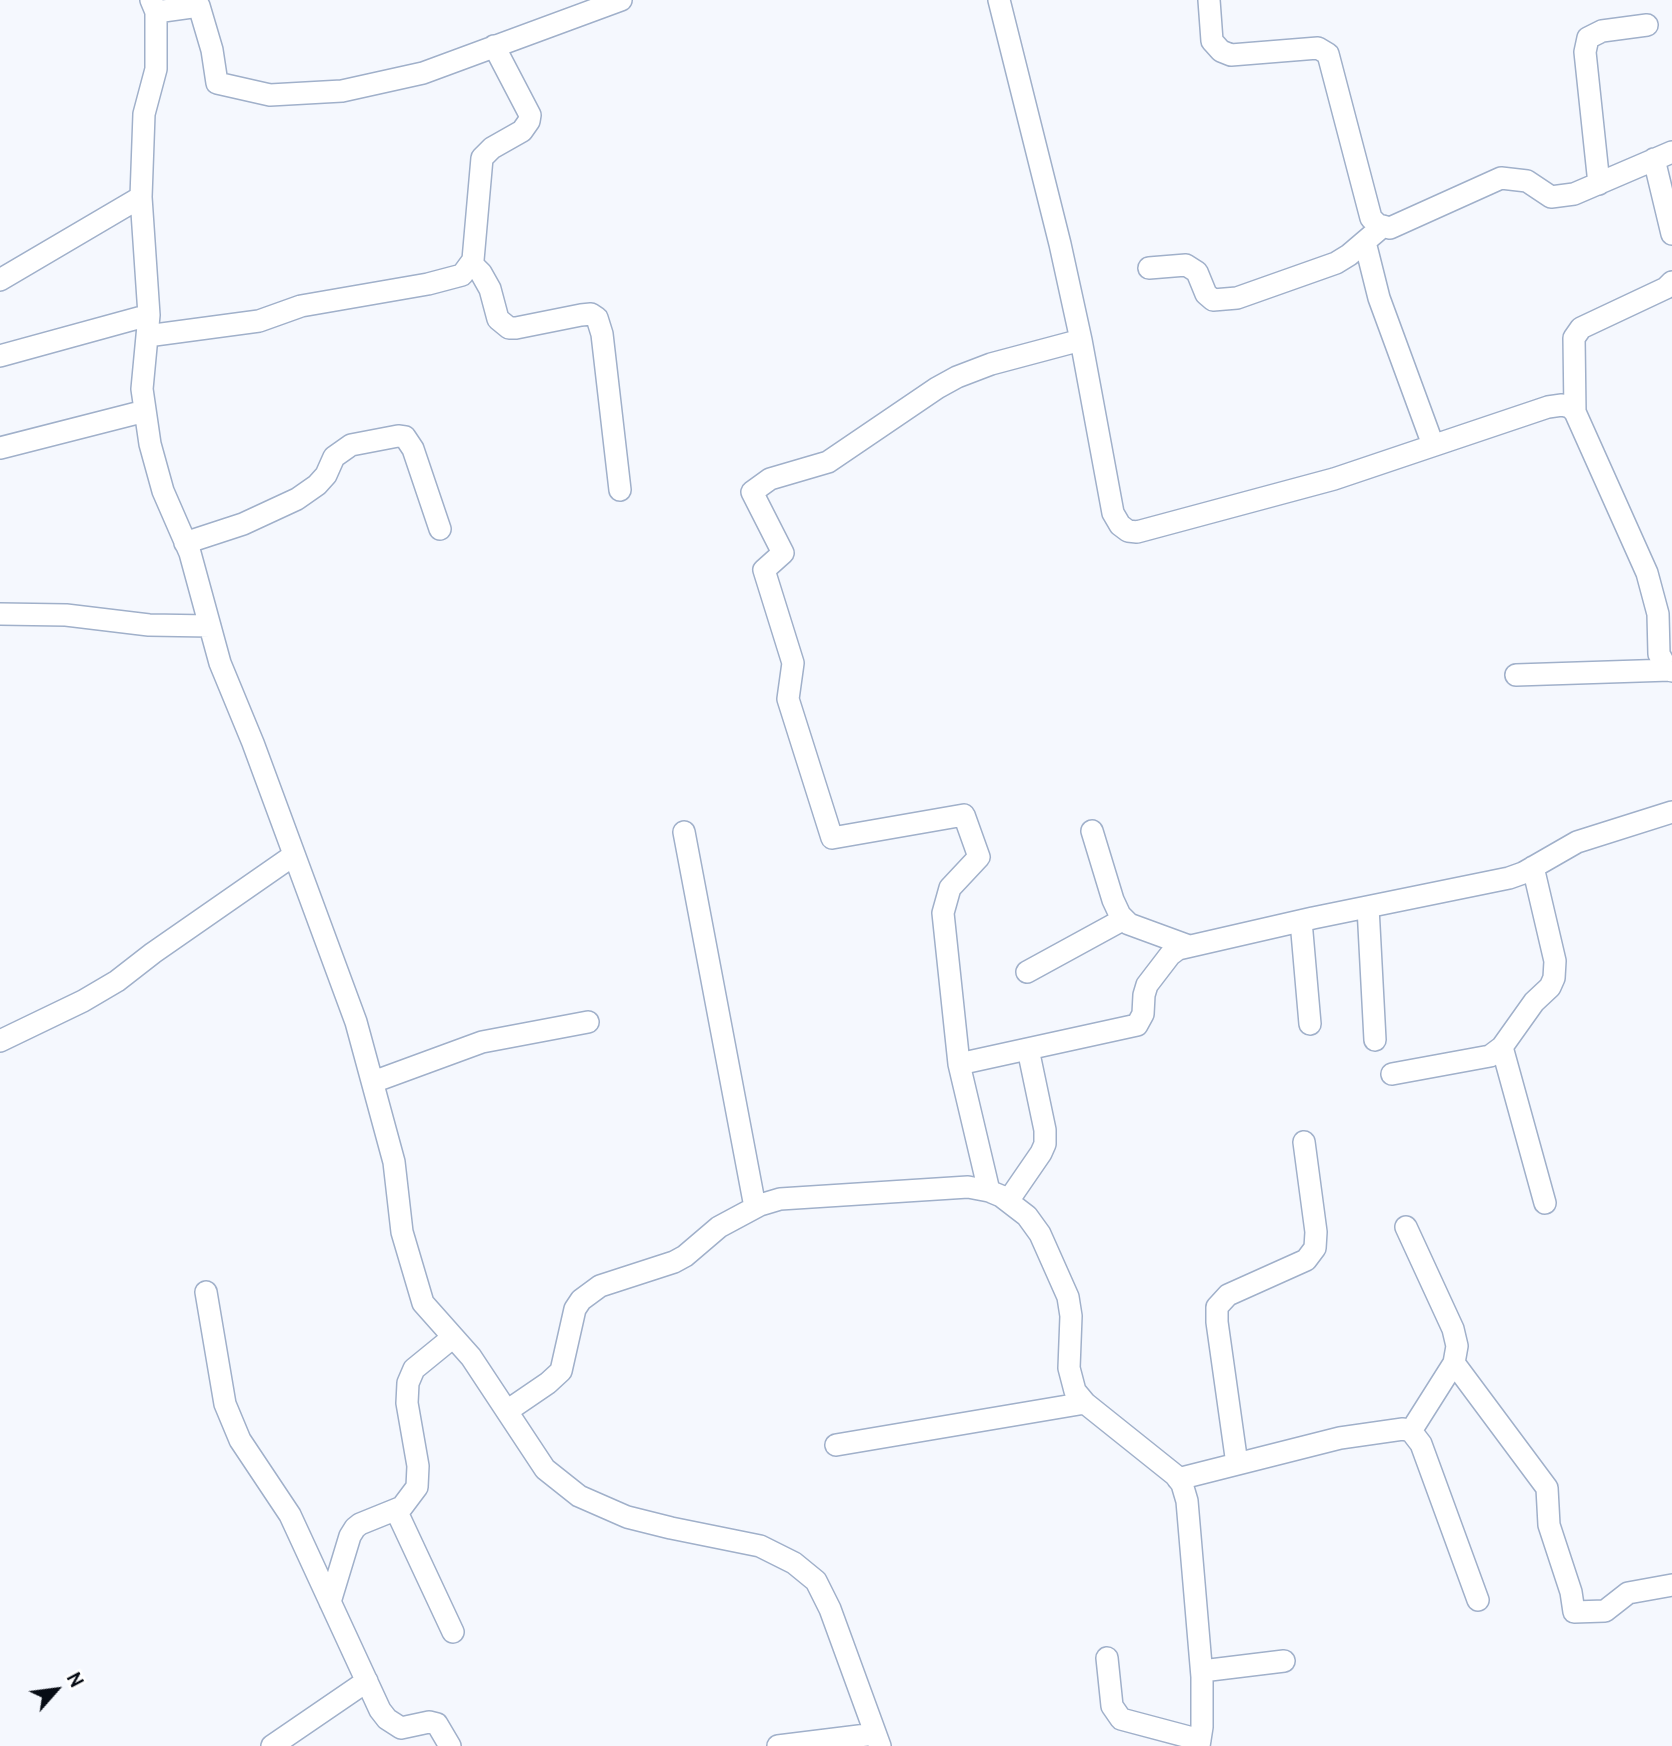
<!DOCTYPE html>
<style>
body{margin:0}
#map{position:relative;width:1672px;height:1746px;overflow:hidden;background:#f5f8fe;font-family:Cabin,sans-serif}
canvas{display:block}
.north{position:absolute;left:21px;top:1655px;width:70px;height:70px;-webkit-text-stroke:5px #fff;paint-order:stroke;rotate:62deg;font-size:19px;font-weight:700;line-height:28px;text-align:center;color:#070c15}
.north::after{content:'';display:block;margin:auto;width:24px;height:32px;background:#070c15;clip-path:polygon(50% 0,100% 100%,50% 72%,0 100%)}
</style>
<div id="map">
<canvas width="1672" height="1746"></canvas>
<div class="north">N</div>
</div>
<script>
const g = document.querySelector('canvas').getContext('2d');
g.lineJoin = 'round';
const poly = rows => new Path2D(rows.map(r => 'M' + r).join(''));
function stroke(path, color, width, dash) { g.strokeStyle = color; g.lineWidth = width; g.lineCap = dash ? 'butt' : 'round'; g.setLineDash(dash || []); g.stroke(path); }
const minor = poly([
 [151,0,156,12,156,69,144,114,141,197,149,315,142,389,150,444,163,491,190,553,220,663,253,743,356,1022,394,1162,402,1232,423,1303,471,1357,545,1469,579,1496,627,1517,671,1528,760,1546,794,1563,816,1581,830,1609,880,1746],
 [999,0,1060,244,1081,340,1113,513,1120,525,1128,531,1137,532,1334,479,1548,407,1562,405,1570,407,1575,412,1647,573,1658,614,1659,654,1665,665,1672,671],
 [1209,0,1212,41,1221,51,1231,55,1318,48,1328,54,1371,218,1378,225,1390,228,1501,178,1527,181,1551,197,1574,194,1672,152],
 [156,12,199,6,212,50,217,83,270,95,342,91,423,73,621,0],
 [1654,159,1672,234],
 [1599,184,1585,52,1588,38,1602,31,1647,25],
 [1365,242,1379,298,1433,445],
 [471,263,481,273,490,289,498,319,509,328,516,328,581,315,591,314,597,318,602,334,620,490],
 [1149,268,1186,265,1197,272,1206,294,1213,300,1237,298,1336,263,1349,255,1383,226],
 [0,280,141,197],
 [147,336,259,321,301,306,428,284,462,275,473,260,482,158,492,148,522,131,529,121,530,115,494,46],
 [0,356,149,315],
 [1575,412,1574,338,1581,328,1666,288,1672,282],
 [0,448,145,411],
 [185,543,243,524,297,499,317,485,326,475,334,457,351,445,398,436,405,437,413,449,440,529],
 [0,614,66,615,149,625,210,626],
 [1516,675,1670,670],
 [1092,831,1113,900,1120,915,1129,924,1189,946],
 [684,832,755,1207],
 [1368,907,1375,1040],
 [1301,921,1310,1024],
 [1027,972,1124,919],
 [0,1041,83,1001,117,981,153,953,294,855],
 [1502,1047,1545,1203],
 [959,1064,1137,1025,1143,1014,1144,995,1147,985,1170,955,1178,949,1313,918,1509,878,1523,873,1577,842,1672,812],
 [1392,1074,1490,1056,1502,1047,1534,1002,1550,987,1554,978,1555,961,1533,867],
 [373,1082,482,1042,588,1022],
 [989,1191,959,1064,943,913,950,888,979,857,964,815,832,838,788,699,793,663,764,570,783,553,752,492,770,479,828,462,937,388,957,377,991,364,1081,340],
 [1008,1201,1041,1153,1045,1144,1045,1130,1028,1049],
 [1406,1227,1453,1329,1457,1346,1454,1363,1411,1431],
 [206,1292,225,1404,240,1440,290,1515,380,1710,387,1719,401,1728,429,1722,437,1724,450,1746],
 [1454,1363,1547,1488,1549,1525,1571,1592,1574,1612,1605,1611,1628,1593,1672,1585],
 [507,1411,548,1383,561,1371,575,1309,581,1300,600,1286,674,1262,685,1256,719,1227,760,1205,780,1199,968,1187,989,1191,1001,1196,1027,1216,1040,1234,1068,1297,1071,1316,1069,1368,1075,1391,1085,1403,1175,1475,1182,1484,1187,1501,1202,1677,1202,1727,1199,1746],
 [836,1445,1085,1403],
 [1237,1464,1217,1322,1217,1307,1228,1295,1306,1260,1315,1248,1316,1232,1304,1142],
 [1178,1479,1340,1438,1403,1429,1411,1431,1421,1444,1478,1600],
 [396,1510,453,1632],
 [330,1602,350,1536,355,1528,360,1524,402,1507,417,1487,418,1466,407,1403,408,1383,414,1369,452,1338],
 [1107,1658,1112,1706,1121,1719,1200,1740],
 [1202,1671,1284,1661],
 [272,1746,367,1681],
 [778,1746,875,1734]
]);
stroke(minor, '#a0b0ca', 24);
stroke(minor, '#fff', 21);
</script>
